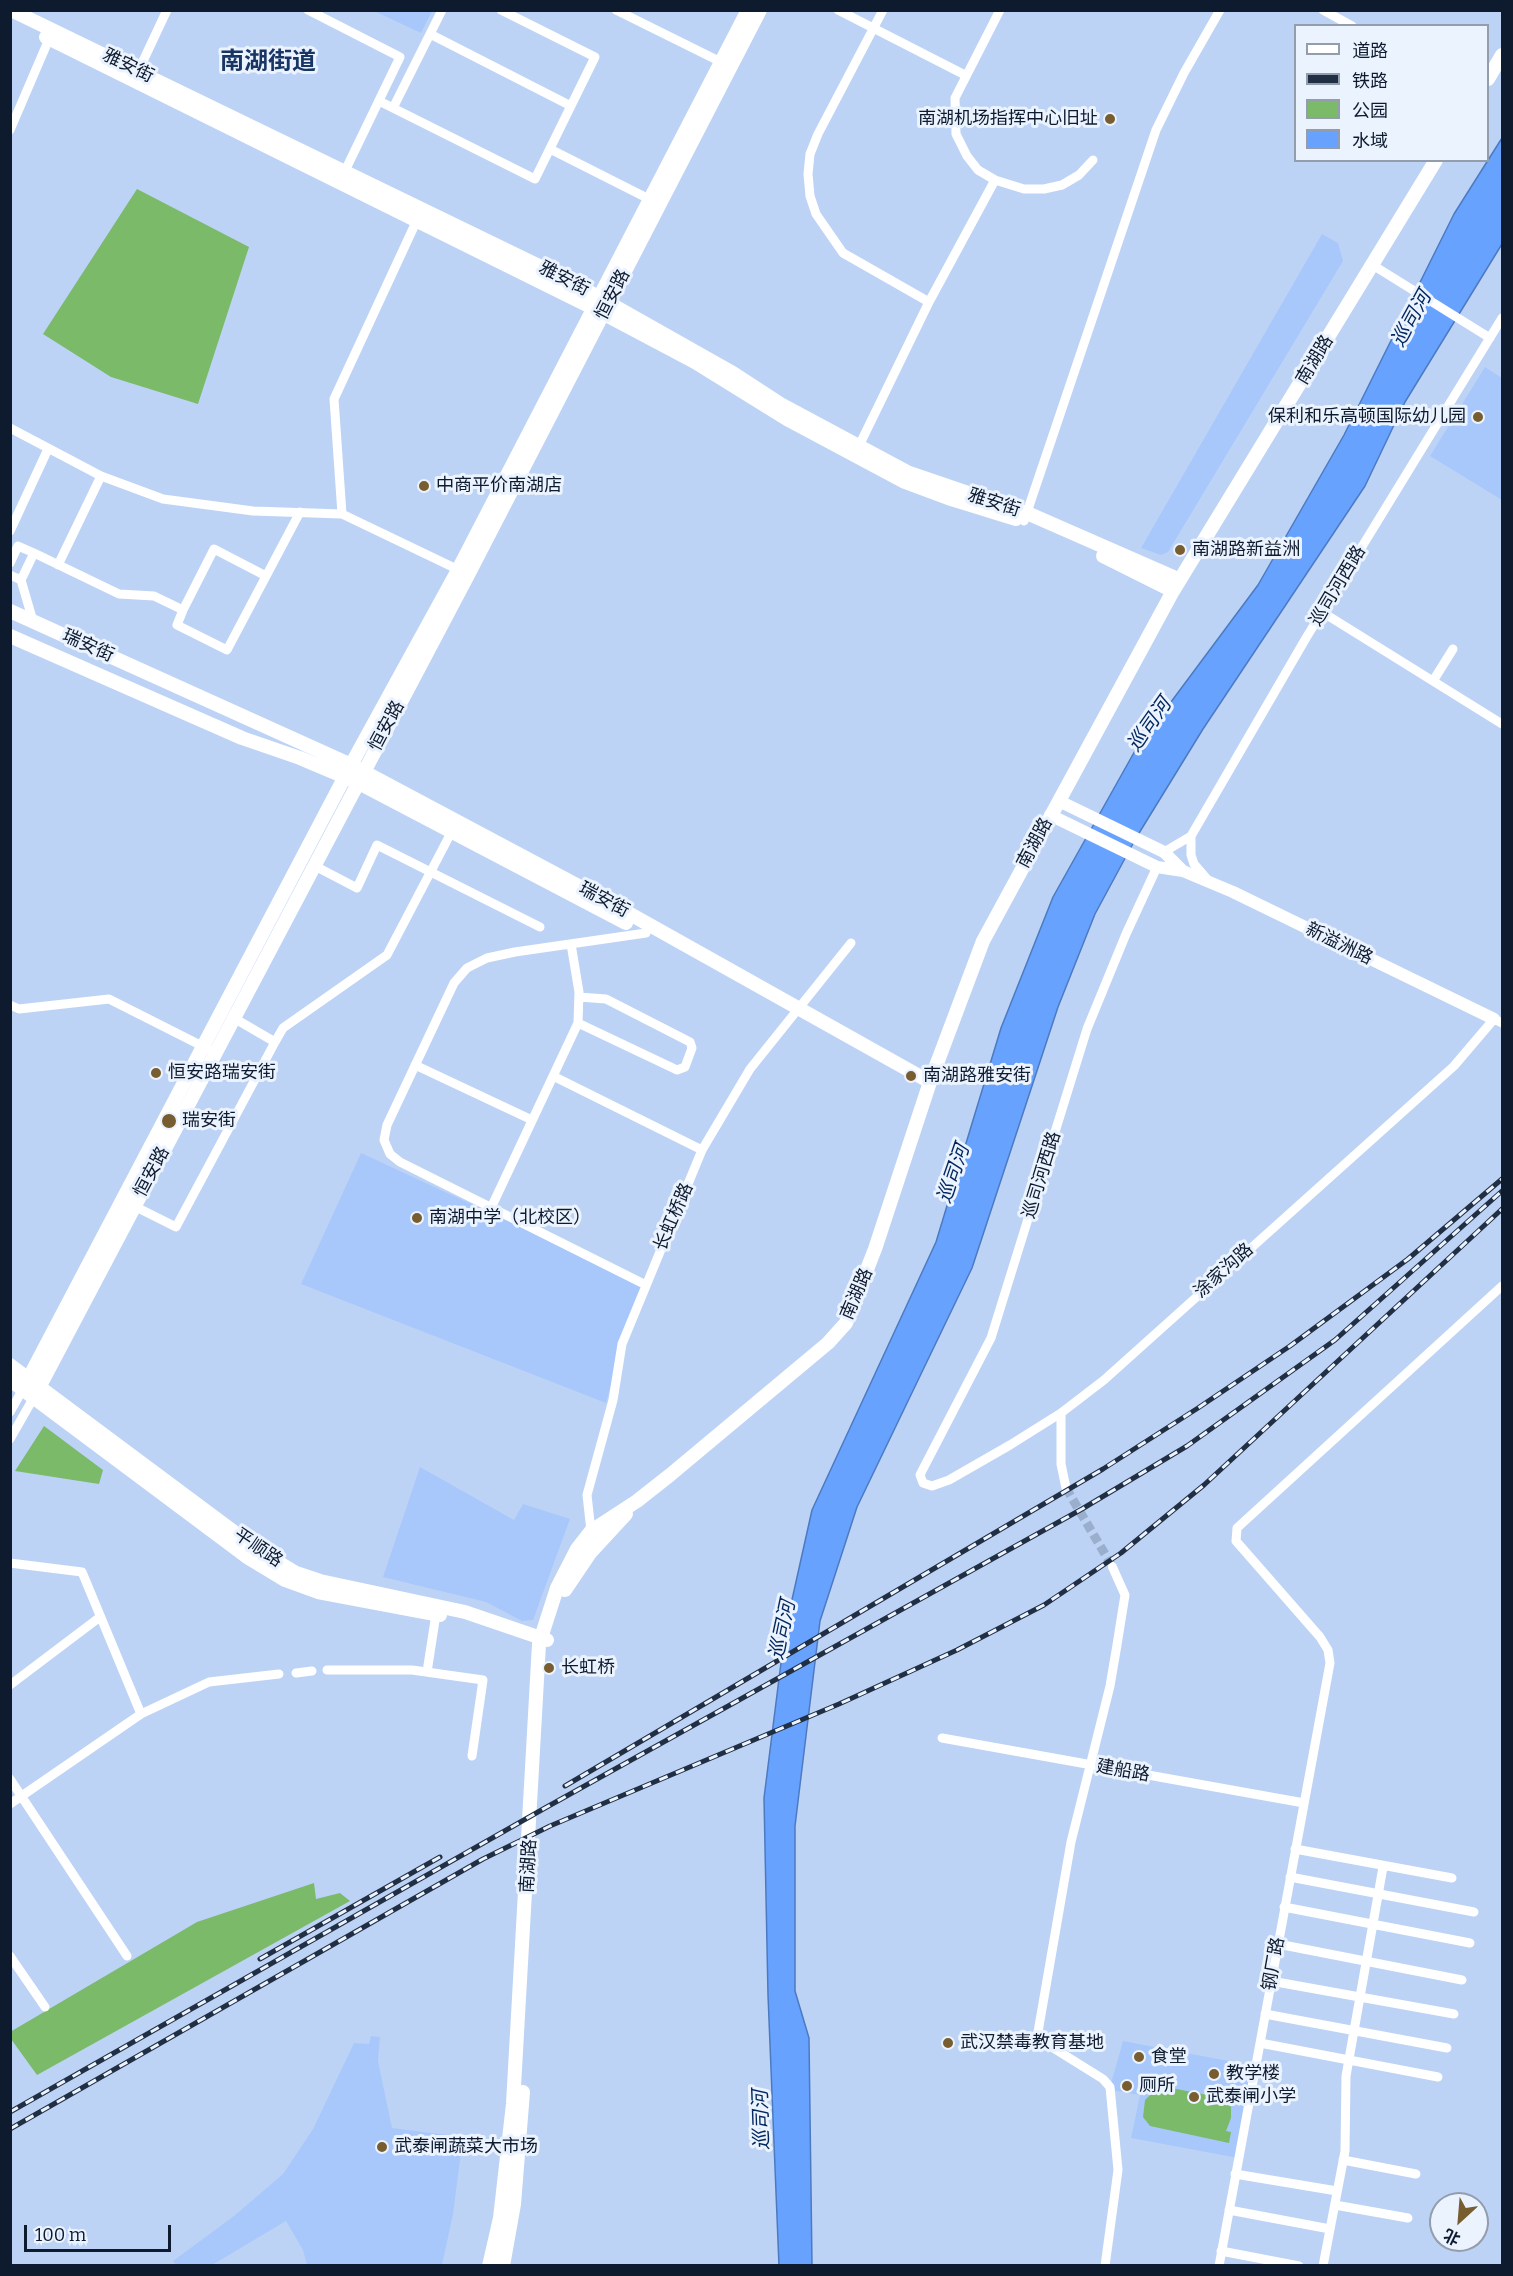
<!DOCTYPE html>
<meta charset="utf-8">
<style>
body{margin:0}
#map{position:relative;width:1513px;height:2276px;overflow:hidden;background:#bdd3f5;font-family:Bitter,"Noto Sans SC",serif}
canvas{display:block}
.frame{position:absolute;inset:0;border:12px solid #0e1b2f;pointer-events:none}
.legend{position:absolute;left:1294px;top:24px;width:195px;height:138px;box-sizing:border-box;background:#ebf3ff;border:2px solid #939dac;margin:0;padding:8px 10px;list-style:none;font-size:18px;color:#0e1b2f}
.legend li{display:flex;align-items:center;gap:12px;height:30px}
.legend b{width:30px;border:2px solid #939dac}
.north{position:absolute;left:1429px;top:2192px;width:60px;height:60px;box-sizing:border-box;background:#ebf3ff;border:2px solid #939dac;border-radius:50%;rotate:206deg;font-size:16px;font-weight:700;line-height:24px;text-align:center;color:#0e1b2f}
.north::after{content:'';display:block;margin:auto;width:21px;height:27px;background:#775d2f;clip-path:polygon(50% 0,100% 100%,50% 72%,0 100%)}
.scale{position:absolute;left:24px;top:2225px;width:147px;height:27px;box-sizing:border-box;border:3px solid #0e1b2f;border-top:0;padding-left:8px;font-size:18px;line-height:21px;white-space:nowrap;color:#0e1b2f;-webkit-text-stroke:4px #ebf3ff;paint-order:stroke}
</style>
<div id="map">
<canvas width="1513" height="2276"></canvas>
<div class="frame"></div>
<ul class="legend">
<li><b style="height:8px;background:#fff"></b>道路</li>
<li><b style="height:8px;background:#212f44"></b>铁路</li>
<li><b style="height:16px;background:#7aba69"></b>公园</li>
<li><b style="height:16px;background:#67a2ff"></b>水域</li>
</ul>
<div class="north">北</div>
<div class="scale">100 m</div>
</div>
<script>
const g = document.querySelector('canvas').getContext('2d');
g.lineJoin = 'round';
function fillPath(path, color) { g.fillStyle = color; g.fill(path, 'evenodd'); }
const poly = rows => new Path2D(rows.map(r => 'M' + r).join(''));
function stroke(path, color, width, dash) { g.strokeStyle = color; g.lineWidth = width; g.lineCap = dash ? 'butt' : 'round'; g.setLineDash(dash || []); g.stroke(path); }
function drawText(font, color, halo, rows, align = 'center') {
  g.font = font + ' Bitter,"Noto Sans SC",serif'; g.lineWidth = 6; g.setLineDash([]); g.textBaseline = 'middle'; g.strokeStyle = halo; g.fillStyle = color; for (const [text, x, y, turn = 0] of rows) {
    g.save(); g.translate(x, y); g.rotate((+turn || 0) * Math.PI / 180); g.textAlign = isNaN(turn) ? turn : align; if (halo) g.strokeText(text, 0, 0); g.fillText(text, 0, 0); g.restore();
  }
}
fillPath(poly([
 [374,11,432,11,421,33],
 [1322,234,1338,243,1343,261,1168,552,1161,555,1141,548],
 [1485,367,1502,378,1502,500,1430,456],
 [361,1153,646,1285,622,1344,606,1403,301,1284],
 [420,1467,514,1520,523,1504,570,1519,533,1620,522,1621,486,1602,383,1577],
 [371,2036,380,2037,378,2061,392,2128,463,2137,453,2214,442,2265,307,2265,303,2250,286,2221,212,2265,176,2265,173,2261,234,2216,283,2174,313,2129,354,2043,369,2044],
 [1123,2041,1255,2066,1238,2158,1131,2138,1140,2095,1116,2091,1110,2087]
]), '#a8c8fb');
fillPath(poly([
 [137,189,249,247,198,404,111,377,43,334],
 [44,1426,103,1470,99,1484,15,1471],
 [314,1883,316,1899,340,1893,350,1901,37,2075,11,2039,10,2032,197,1922],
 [1166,2087,1223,2098,1231,2107,1231,2118,1226,2131,1231,2132,1229,2143,1150,2126,1143,2117,1145,2100,1156,2089]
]), '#7aba69');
const water = poly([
 [1502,138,1502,244,1405,402,1365,486,1203,729,1136,838,1095,914,1058,1007,972,1268,857,1507,820,1621,795,1826,795,1991,809,2038,812,2265,779,2266,768,1995,764,1798,785,1631,812,1510,936,1242,1001,1028,1053,897,1136,749,1258,585,1344,435,1454,214,1502,138]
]);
fillPath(water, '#67a2ff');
stroke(water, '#4c7ac1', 1.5);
stroke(poly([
 [1066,1488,1112,1566]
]), '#9aaecd', 9, [9, 4.5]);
stroke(poly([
 [308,10,400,57,343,175],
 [616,10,725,64],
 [838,10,965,75],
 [883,10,818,134,810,154,808,174,810,196,816,214,843,253,929,302],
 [1000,10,955,98,956,134,967,156,978,170,995,180,1024,189,1044,189,1062,185,1079,175,1093,160],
 [1323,10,1352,26],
 [430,34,571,106],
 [136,76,167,10],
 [379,101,535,179,595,57,501,10],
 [393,108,442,10],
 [10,130,49,39],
 [550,149,653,201],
 [1371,264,1490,338],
 [10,428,101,476,163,499,253,511,342,514,461,571],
 [857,450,929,302,995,180],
 [342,514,334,399,417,220],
 [1024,521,1156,130,1184,73,1220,10],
 [10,531,48,449],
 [34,553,119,594,154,596,183,610,177,625,227,650,300,512],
 [10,563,18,546,34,553,21,580],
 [58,565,101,476],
 [10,575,21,580,33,621],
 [183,610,214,549,266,576],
 [1322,612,1502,724],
 [1433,681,1453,649],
 [1191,836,1191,855,1194,864,1207,879],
 [1164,852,1191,836,1306,638,1502,318],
 [313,865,357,888,377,845,540,927],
 [1157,867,1126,934,1087,1029,991,1338,923,1469,920,1475,923,1483,932,1486,949,1480,1010,1445,1061,1413,1104,1380,1454,1066,1494,1019,1502,1023],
 [646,933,515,952,487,958,467,968,454,983,387,1125,384,1140,390,1154,400,1162,646,1285],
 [10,1005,19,1009,109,999,214,1052],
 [232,1017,275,1042,283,1028,387,955,452,831],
 [578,1023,677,1070,685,1067,692,1048,690,1042,606,999,579,997],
 [415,1065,532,1120],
 [553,1076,702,1150],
 [134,1206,176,1227,275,1042],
 [491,1208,578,1023,579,992,571,944],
 [10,1412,23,1389],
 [1061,1413,1061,1464,1066,1488],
 [10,1439,34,1397],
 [591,1531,587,1495,613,1400,622,1344,702,1150,750,1069,851,943],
 [10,1563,82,1572,141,1714,10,1804],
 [327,1670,412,1670,483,1680,472,1756],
 [427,1672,436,1614],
 [296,1673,312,1671],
 [10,1685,100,1617],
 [141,1714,209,1682,279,1674],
 [942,1738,1304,1803],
 [10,1779,127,1956],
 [1295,1849,1452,1878],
 [1290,1877,1474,1912],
 [1284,1907,1470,1943],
 [1278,1944,1462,1980],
 [10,1956,45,2007],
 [1271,1981,1454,2014],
 [1265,2014,1447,2048],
 [1260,2043,1438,2077],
 [1343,2160,1416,2174],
 [1235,2174,1337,2191],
 [1335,2205,1408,2218],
 [1229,2210,1330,2229],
 [1221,2251,1299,2266],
 [1105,2266,1118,2170,1110,2087,1103,2079,1042,2041,1038,2032,1071,1842,1110,1686,1117,1645,1125,1595,1112,1566],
 [1219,2266,1330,1663,1328,1650,1320,1637,1236,1541,1237,1528,1502,1286],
 [1323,2266,1345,2151,1346,2076,1383,1867]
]), '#fff', 9);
stroke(poly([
 [1050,815,1157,867,1183,871,1164,852,1059,801],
 [1183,871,1233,892,1494,1019]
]), '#fff', 12);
stroke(poly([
 [11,10,570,281,733,373,782,405,907,472,1027,513,1180,580],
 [46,37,593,308,695,362,787,419,905,482,948,498,1016,519],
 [1488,79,1502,55],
 [1103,556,1173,591],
 [10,611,351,765,614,905,930,1082],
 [10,636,242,738,300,758,357,782,626,923],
 [10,1365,261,1552,296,1573,320,1581,465,1612,547,1640],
 [10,1380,247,1557,285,1580,318,1592,440,1615],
 [23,1389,351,765,458,570,748,10],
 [34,1397,468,575,760,10],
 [565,1590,590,1553,626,1514],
 [489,2266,500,2218,513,2104,539,1644,557,1588,577,1549,591,1531,637,1501,670,1475,828,1343,846,1323,875,1249,930,1082,983,941,1173,591,1436,160],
 [503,2266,514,2204,523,2092]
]), '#fff', 14);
const rail = poly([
 [565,1786,1103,1469,1198,1408,1290,1346,1408,1259,1502,1179],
 [260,1959,440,1857],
 [10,2112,545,1808,1082,1509,1187,1446,1335,1340,1502,1191],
 [10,2129,483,1859,550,1826,839,1704,957,1650,1044,1605,1121,1553,1204,1485,1502,1209]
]);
stroke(rail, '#212f44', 5);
stroke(rail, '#ebf3ff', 3, [9]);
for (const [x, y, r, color] of [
 [1110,119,6,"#775d2f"],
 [1478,417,6,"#775d2f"],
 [424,486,6,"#775d2f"],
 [1180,550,6,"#775d2f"],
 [156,1073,6,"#775d2f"],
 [911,1076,6,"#775d2f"],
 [169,1121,8,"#775d2f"],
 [417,1218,6,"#775d2f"],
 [549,1668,6,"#775d2f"],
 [948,2043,6,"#775d2f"],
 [1139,2057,6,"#775d2f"],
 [1214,2074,6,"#775d2f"],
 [1127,2086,6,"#775d2f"],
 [1194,2097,6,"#775d2f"],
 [382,2147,6,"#775d2f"]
]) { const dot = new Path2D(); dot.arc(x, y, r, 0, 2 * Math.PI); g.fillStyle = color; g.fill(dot); stroke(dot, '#ebf3ff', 2); }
drawText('18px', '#0e1b2f', '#ebf3ff', [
 ["雅安街",128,66,26],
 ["雅安街",564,279,27],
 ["恒安路",613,295,-63],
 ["南湖路",1315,360,-59],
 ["雅安街",994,503,18],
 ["巡司河西路",1338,586,-59],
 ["瑞安街",88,646,24],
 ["恒安路",387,726,-62],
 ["南湖路",1035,843,-62],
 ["瑞安街",604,900,28],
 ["新溢洲路",1339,944,26],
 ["恒安路",152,1172,-62],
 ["巡司河西路",1042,1175,-73],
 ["长虹桥路",674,1217,-67],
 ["涂家沟路",1224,1271,-42],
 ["南湖路",857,1294,-67],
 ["平顺路",258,1548,34],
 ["建船路",1123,1771,10],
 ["南湖路",529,1866,-87],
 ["钢厂路",1274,1964,-80]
]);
drawText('18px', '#0e1b2f', '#ebf3ff', [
 ["南湖机场指挥中心旧址",1098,119,"right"],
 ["保利和乐高顿国际幼儿园",1466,417,"right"],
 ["中商平价南湖店",436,486],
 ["南湖路新益洲",1192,550],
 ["恒安路瑞安街",168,1073],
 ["南湖路雅安街",923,1076],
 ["瑞安街",182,1121],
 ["南湖中学（北校区）",429,1218],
 ["长虹桥",561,1668],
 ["武汉禁毒教育基地",960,2043],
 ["食堂",1151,2057],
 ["教学楼",1226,2074],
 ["厕所",1139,2086],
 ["武泰闸小学",1206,2097],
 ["武泰闸蔬菜大市场",394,2147]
], 'left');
drawText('italic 20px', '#02275f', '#ebf3ff', [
 ["巡司河",1412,319,-61],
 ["巡司河",1150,725,-55],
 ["巡司河",954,1174,-71],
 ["巡司河",783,1630,-78],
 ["巡司河",762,2120,-92]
]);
drawText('bold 24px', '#183564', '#ebf3ff', [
 ["南湖街道",268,62]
]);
</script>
